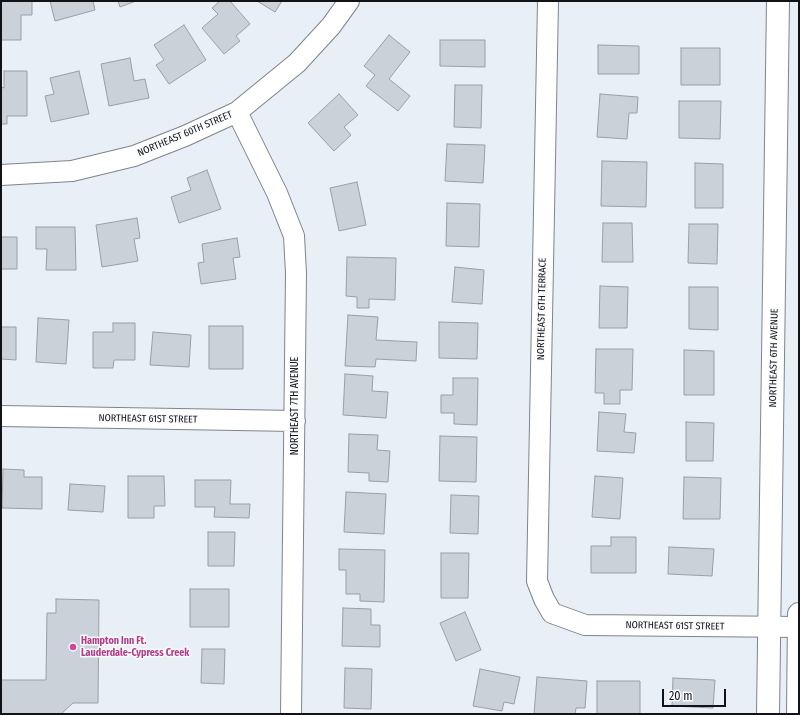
<!DOCTYPE html>
<style>
body{margin:0}
#map{position:relative;width:800px;height:715px;overflow:hidden;background:#e8eff6;font-family:"Fira Sans Condensed",sans-serif}
canvas{display:block}
.frame{position:absolute;inset:0;border:2px solid #111316;pointer-events:none}
.scale{position:absolute;left:662px;top:689px;width:64px;height:18px;box-sizing:border-box;border:2px solid #111316;border-top:0;padding-left:5px;font-size:12px;line-height:14px;white-space:nowrap;color:#111316;-webkit-text-stroke:3px #f9fbff;paint-order:stroke}
</style>
<div id="map">
<canvas width="800" height="715"></canvas>
<div class="frame"></div>
<div class="scale">20 m</div>
</div>
<script>
const g = document.querySelector('canvas').getContext('2d');
g.lineJoin = 'round';
function fillPath(path, color) { g.fillStyle = color; g.fill(path, 'evenodd'); }
const poly = rows => new Path2D(rows.map(r => 'M' + r).join(''));
function stroke(path, color, width, dash) { g.strokeStyle = color; g.lineWidth = width; g.lineCap = dash ? 'butt' : 'round'; g.setLineDash(dash || []); g.stroke(path); }
function drawText(font, color, halo, rows, align = 'center') {
  g.font = font + ' "Fira Sans Condensed",sans-serif'; g.lineWidth = 3; g.setLineDash([]); g.textBaseline = 'middle'; g.strokeStyle = halo; g.fillStyle = color; for (const [text, x, y, turn = 0] of rows) {
    g.save(); g.translate(x, y); g.rotate((+turn || 0) * Math.PI / 180); g.textAlign = isNaN(turn) ? turn : align; if (halo) g.strokeText(text, 0, 0); g.fillText(text, 0, 0); g.restore();
  }
}
const building = poly([
 [1,1,32,1,32,15,21,15,21,40,1,40,1,1],
 [50,1,93,1,95,10,55,21,50,1],
 [118,1,136,1,120,7,118,1],
 [220,1,230,1,250,24,236,36,240,41,224,54,202,28,218,14,212,8,220,1],
 [257,1,282,1,275,12,257,1],
 [184,25,206,60,169,84,156,65,164,60,154,45,184,25],
 [389,35,410,52,389,79,410,96,398,111,366,86,375,75,364,66,389,35],
 [440,40,485,40,485,67,440,66,440,40],
 [598,45,639,46,639,74,598,74,598,45],
 [681,48,720,48,720,85,681,85,681,48],
 [130,58,134,81,145,79,149,98,109,106,101,64,130,58],
 [4,71,27,71,27,116,7,116,7,124,1,124,1,87,4,88,4,71],
 [79,71,89,114,51,122,45,96,54,94,50,78,79,71],
 [455,85,482,85,481,128,454,127,455,85],
 [339,94,358,115,344,127,351,135,334,151,308,123,339,94],
 [600,94,638,97,637,113,629,113,627,139,597,137,600,94],
 [679,101,721,101,720,139,679,138,679,101],
 [447,144,485,145,483,183,445,181,447,144],
 [602,161,647,162,646,207,601,206,602,161],
 [695,163,723,164,723,208,695,208,695,163],
 [207,170,221,209,179,223,171,197,191,190,187,178,207,170],
 [357,182,366,225,339,231,330,188,357,182],
 [447,203,480,204,479,247,446,246,447,203],
 [137,218,140,238,134,239,138,261,102,267,96,225,137,218],
 [603,223,632,223,633,262,602,262,603,223],
 [689,224,718,224,717,264,688,263,689,224],
 [36,227,75,227,76,270,46,270,47,249,36,249,36,227],
 [1,237,17,237,17,269,1,269,1,237],
 [237,238,240,257,233,258,236,279,201,284,198,263,204,262,202,244,237,238],
 [347,257,396,258,395,300,369,299,369,308,357,308,357,297,346,296,347,257],
 [455,267,484,270,482,304,452,302,455,267],
 [600,286,628,287,627,328,599,328,600,286],
 [689,287,718,287,718,330,689,329,689,287],
 [348,315,378,317,376,340,417,342,416,361,376,359,375,367,345,366,348,315],
 [38,318,69,320,66,364,36,362,38,318],
 [439,322,478,323,477,359,439,358,439,322],
 [113,323,135,323,135,360,114,360,113,368,93,368,93,332,113,332,113,323],
 [209,326,243,326,243,369,209,369,209,326],
 [1,327,16,327,16,360,1,359,1,327],
 [153,332,191,335,189,367,150,365,153,332],
 [596,349,633,349,632,390,620,390,620,404,604,404,604,393,595,393,596,349],
 [684,350,714,351,714,395,684,395,684,350],
 [345,374,373,376,372,391,388,392,386,418,343,415,345,374],
 [453,378,478,378,477,425,454,424,454,413,441,413,441,395,453,395,453,378],
 [599,412,626,414,624,432,636,433,634,453,597,451,599,412],
 [686,422,714,423,713,461,686,461,686,422],
 [349,434,378,435,377,450,390,451,388,482,369,481,369,473,348,472,349,434],
 [440,436,477,437,476,482,439,481,440,436],
 [3,469,24,470,24,477,42,477,42,509,2,508,3,469],
 [128,476,164,476,165,506,154,506,154,518,128,518,128,476],
 [595,476,623,478,620,519,592,517,595,476],
 [684,477,721,478,720,519,683,519,684,477],
 [195,480,231,480,230,504,250,504,249,518,214,517,215,507,195,507,195,480],
 [70,484,105,486,103,512,68,510,70,484],
 [346,492,386,494,384,534,344,532,346,492],
 [451,495,479,496,478,534,450,533,451,495],
 [208,532,235,532,234,566,208,566,208,532],
 [611,537,636,537,636,573,591,573,591,546,611,546,611,537],
 [669,547,714,549,712,576,668,574,669,547],
 [339,549,385,550,384,602,360,601,360,594,346,594,346,570,339,570,339,549],
 [441,553,469,553,468,598,441,598,441,553],
 [190,589,229,589,229,627,190,627,190,589],
 [56,599,99,600,98,703,73,703,61,714,1,714,1,680,46,680,47,613,56,613,56,599],
 [343,608,371,609,371,625,380,625,380,647,342,646,343,608],
 [465,612,481,650,456,661,440,623,465,612],
 [202,649,225,649,224,684,201,683,202,649],
 [345,668,372,669,371,709,344,708,345,668],
 [480,669,520,677,514,704,504,702,502,711,473,706,480,669],
 [537,677,587,681,585,708,576,708,575,714,534,714,537,677],
 [673,678,715,680,713,708,672,706,673,678],
 [597,681,640,681,640,714,597,714,597,681]
]);
fillPath(building, '#cad1d9');
stroke(building, '#999fa6', 1);
const minor = poly([
 [548,1,537,581,544,599,552,613,585,625,799,627],
 [237,112,277,193,294,236,296,273,291,714],
 [1,175,72,171,134,156,185,136,237,112,297,63,331,26,349,1],
 [1,416,295,421]
]);
const tertiary = poly([
 [768,714,778,1],
 [798,714,799,614]
]);
stroke(minor, '#7e848b', 22);
stroke(tertiary, '#7e848b', 24);
stroke(minor, '#fff', 20);
stroke(tertiary, '#fff', 22);
for (const [x, y, r, color] of [
 [73,647,4,"#d1479c"]
]) { const dot = new Path2D(); dot.arc(x, y, r, 0, 2 * Math.PI); g.fillStyle = color; g.fill(dot); stroke(dot, '#f9fbff', 1.5); }
drawText('10px', '#111316', '#f9fbff', [
 ["NORTHEAST 60TH STREET",185,134,-23],
 ["NORTHEAST 6TH TERRACE",542,309,-89],
 ["NORTHEAST 6TH AVENUE",774,358,-89],
 ["NORTHEAST 7TH AVENUE",295,406,-90],
 ["NORTHEAST 61ST STREET",148,419,1],
 ["NORTHEAST 61ST STREET",675,626,1]
]);
drawText('bold 10px', '#b23c85', '#f9fbff', [
 ["Hampton Inn Ft.",81,641],
 ["Lauderdale-Cypress Creek",81,653]
], 'left');
</script>
